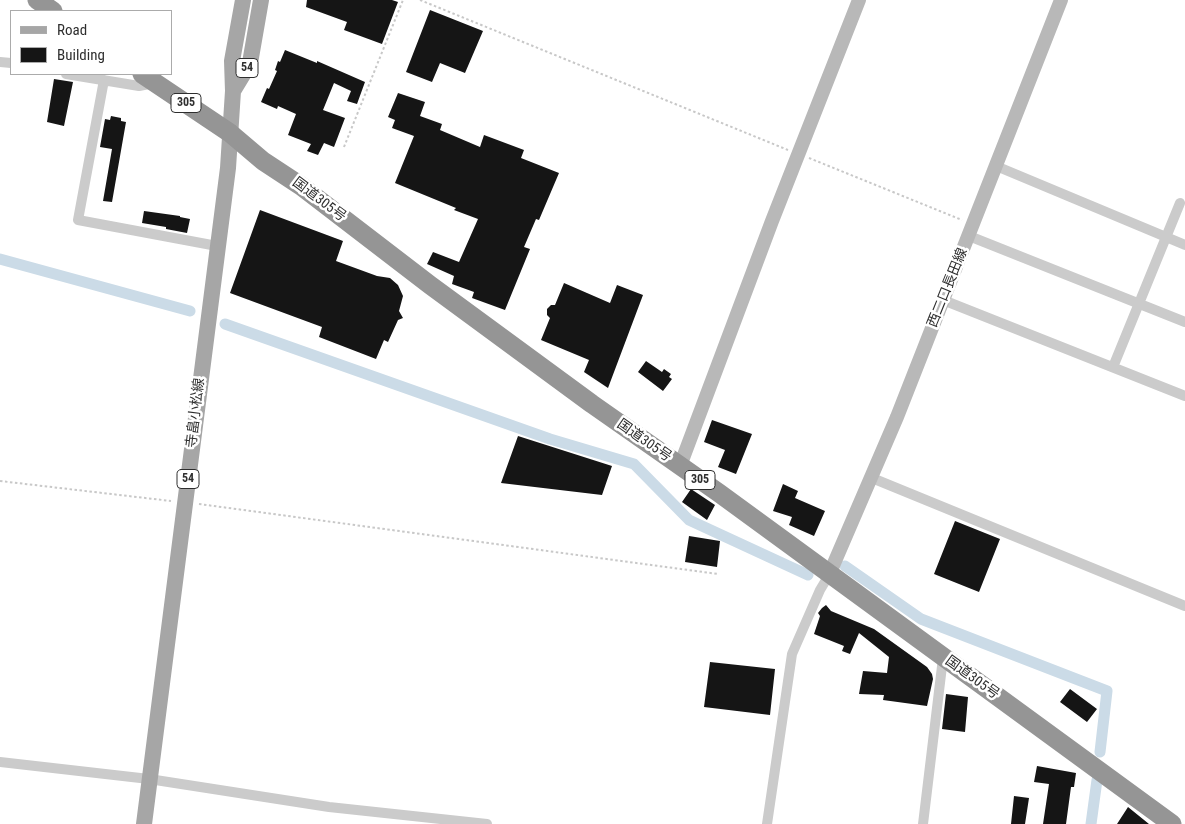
<!DOCTYPE html>
<meta charset="utf-8">
<style>
body{margin:0}
#map{position:relative;width:1185px;height:824px;overflow:hidden;background:#fff;font-family:"Roboto Condensed",sans-serif}
canvas{display:block}
.legend{position:absolute;left:10px;top:10px;width:162px;height:65px;box-sizing:border-box;background:#fff;border:1px solid #ababab;margin:0;padding:6px 9px;list-style:none;font-size:15px;color:#2e2e2e}
.legend li{display:flex;align-items:center;gap:10px;height:25px}
.legend b{width:25px;border:1px solid #ababab}
</style>
<div id="map">
<canvas width="1185" height="824"></canvas>
<ul class="legend">
<li><b style="height:6px;background:#a6a6a6"></b>Road</li>
<li><b style="height:14px;background:#151515"></b>Building</li>
</ul>
</div>
<script>
const g = document.querySelector('canvas').getContext('2d');
g.lineJoin = 'round';
const poly = rows => new Path2D(rows.map(r => 'M' + r).join(''));
function stroke(path, color, width, dash) { g.strokeStyle = color; g.lineWidth = width; g.lineCap = dash ? 'butt' : 'round'; g.setLineDash(dash || []); g.stroke(path); }
function fillPath(path, color) { g.fillStyle = color; g.fill(path, 'evenodd'); }
function drawText(font, color, halo, rows, align = 'center') {
  g.font = font + ' "Roboto Condensed","Noto Sans JP",sans-serif'; g.lineWidth = 5; g.setLineDash([]); g.textBaseline = 'middle'; g.strokeStyle = halo; g.fillStyle = color; for (const [text, x, y, turn = 0] of rows) {
    g.save(); g.translate(x, y); g.rotate((+turn || 0) * Math.PI / 180); g.textAlign = isNaN(turn) ? turn : align; if (halo) g.strokeText(text, 0, 0); g.fillText(text, 0, 0); g.restore();
  }
}
stroke(poly([
 [0,259,190,311],
 [225,324,550,439,634,464,689,520,808,575],
 [845,566,921,619,1107,691,1100,752],
 [1091,824,1097,780]
]), '#cbdbe7', 11);
fillPath(poly([
 [307,0,392,0,398,2,382,44,344,30,347,22,306,7],
 [430,10,483,31,465,73,440,63,432,82,406,72],
 [285,50,317,63,317,61,365,82,357,104,347,101,351,91,334,83,323,110,345,118,334,147,324,143,318,155,307,151,311,144,288,135,296,114,278,106,277,109,261,102,267,88,269,89,277,71,275,70,278,61,280,62],
 [54,79,73,82,64,126,47,122],
 [398,93,425,102,420,116,442,124,440,130,480,147,484,135,524,150,521,158,559,173,539,220,536,219,524,247,530,249,505,310,472,298,474,292,452,284,454,276,427,264,433,252,459,262,478,219,454,210,456,208,395,183,414,136,392,128,395,120,388,117],
 [111,116,121,118,121,121,126,122,112,202,103,201,112,149,100,147,105,119,110,120],
 [260,210,343,241,336,261,377,276,390,278,398,285,403,296,399,311,403,318,398,320,388,342,384,340,376,359,319,337,322,327,230,293],
 [144,211,180,216,180,217,190,219,187,233,166,229,166,227,142,223],
 [564,283,610,303,617,285,643,295,608,388,584,372,589,360,541,340,550,318,547,315,547,309,551,305,555,305],
 [646,361,662,372,664,369,671,374,669,377,672,379,663,391,638,372],
 [712,420,752,434,736,474,718,467,725,450,704,442],
 [518,436,612,466,602,495,501,483],
 [783,484,798,491,795,498,825,511,814,536,789,525,792,517,773,511],
 [691,489,715,505,707,520,682,502],
 [955,521,1000,539,979,592,934,574],
 [689,536,720,541,717,567,685,562],
 [826,605,831,611,874,629,927,667,932,674,933,679,927,706,883,700,884,695,859,694,863,671,887,673,889,657,859,633,850,654,842,651,844,646,814,634,820,616,818,613,822,608],
 [710,662,775,669,770,715,704,707],
 [1070,689,1097,709,1087,722,1060,702],
 [946,694,968,697,965,732,942,729],
 [1037,766,1076,773,1074,787,1071,787,1066,824,1043,824,1049,784,1034,782],
 [1014,796,1029,798,1025,824,1011,824],
 [1128,807,1149,824,1117,824]
]), '#151515');
stroke(poly([
 [420,0,788,150],
 [344,147,403,0],
 [809,158,962,220],
 [0,481,171,501],
 [199,504,718,574]
]), '#c8c8c8', 2, [2.5, 2.5]);
stroke(poly([
 [0,62,11,63],
 [66,74,139,86,154,83],
 [104,80,78,220,217,246],
 [996,166,1185,245],
 [969,236,1185,322],
 [943,300,1185,396],
 [1113,367,1180,203],
 [872,478,1185,606],
 [0,762,149,779,329,807,487,824],
 [767,824,792,654,820,590,829,575],
 [923,824,943,658]
]), '#cbcbcb', 10);
stroke(poly([
 [680,466,772,221,859,0],
 [829,575,897,417,1061,0]
]), '#b8b8b8', 14);
stroke(poly([
 [233,91,232,61,243,0],
 [144,824,228,168,233,91,250,63,261,0]
]), '#a6a6a6', 16);
stroke(poly([
 [37,0,53,11],
 [142,74,230,133,263,161,301,186,430,285,592,404,719,493,1172,824]
]), '#959595', 19);
for (const [x, y, w] of [
 [247,68,22],
 [186,103,30],
 [188,479,22],
 [700,480,30]
]) { const box = new Path2D(); box.roundRect(x - w / 2, y - 9.5, w, 19, 4); g.fillStyle = '#fff'; g.fill(box); stroke(box, '#2e2e2e', 1); }
drawText('bold 12px', '#2e2e2e', null, [
 ["54",247,68],
 ["305",186,103],
 ["54",188,479],
 ["305",700,480]
]);
drawText('14px', '#2e2e2e', '#fff', [
 ["国道305号",319,200,37],
 ["西二口長田線",948,288,-68],
 ["寺畠小松線",196,413,-83],
 ["国道305号",644,441,35],
 ["国道305号",972,678,36]
]);
</script>
